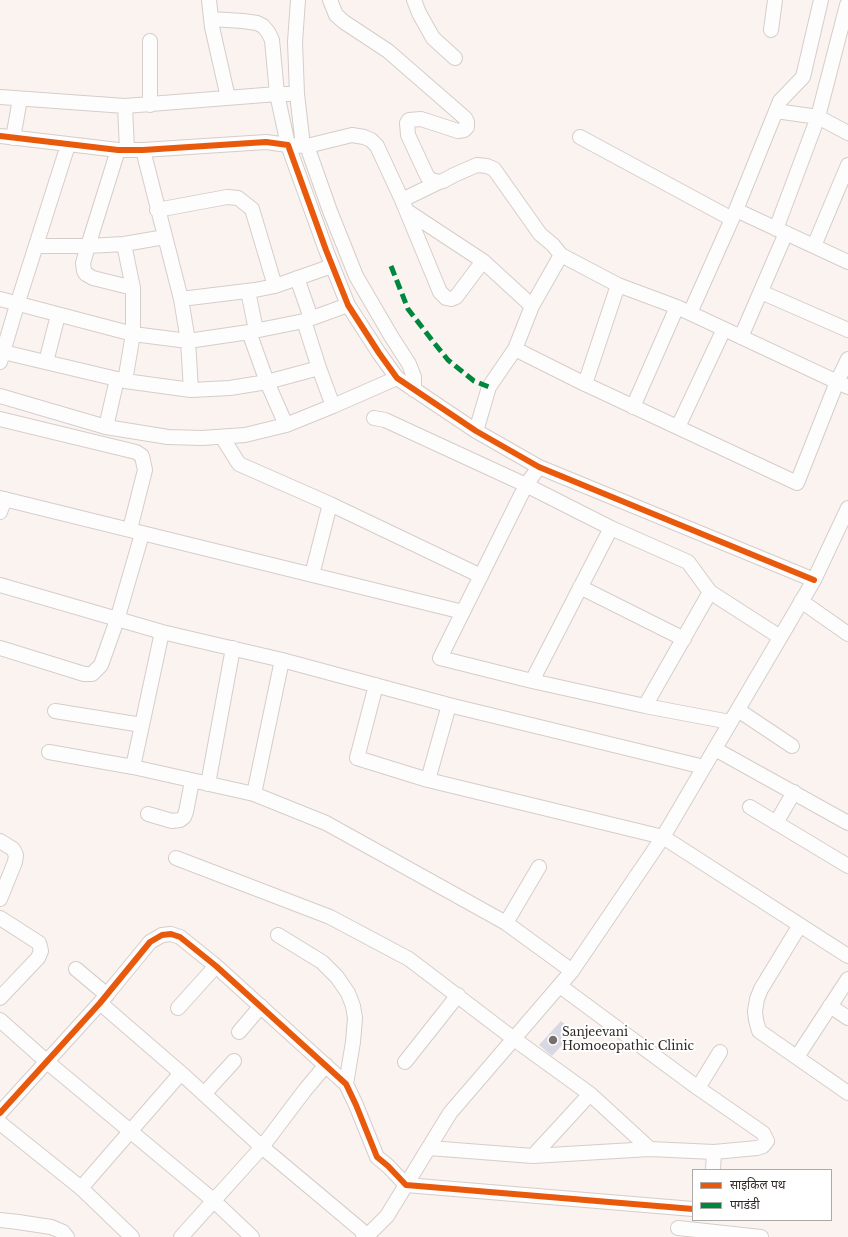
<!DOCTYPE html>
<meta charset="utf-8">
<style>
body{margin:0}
#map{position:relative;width:848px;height:1237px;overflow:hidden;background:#faf3f0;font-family:"Libre Baskerville","Noto Sans Devanagari",serif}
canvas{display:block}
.legend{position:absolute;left:692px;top:1169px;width:140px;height:52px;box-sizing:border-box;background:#fff;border:1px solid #aca9a8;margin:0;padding:5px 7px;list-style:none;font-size:12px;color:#302825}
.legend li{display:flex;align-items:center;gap:8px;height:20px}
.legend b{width:20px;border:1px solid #aca9a8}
</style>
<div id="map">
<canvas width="848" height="1237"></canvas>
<ul class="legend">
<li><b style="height:5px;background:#e8590c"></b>साइकिल पथ</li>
<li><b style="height:5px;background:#00873e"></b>पगडंडी</li>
</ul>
</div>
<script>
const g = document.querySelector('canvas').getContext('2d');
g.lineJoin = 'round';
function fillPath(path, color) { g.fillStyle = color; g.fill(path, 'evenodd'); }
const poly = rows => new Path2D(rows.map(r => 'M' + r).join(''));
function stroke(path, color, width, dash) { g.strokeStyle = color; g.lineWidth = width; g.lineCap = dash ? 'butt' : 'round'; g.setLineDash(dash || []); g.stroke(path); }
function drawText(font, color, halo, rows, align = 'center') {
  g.font = font + ' "Libre Baskerville",serif'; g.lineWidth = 4; g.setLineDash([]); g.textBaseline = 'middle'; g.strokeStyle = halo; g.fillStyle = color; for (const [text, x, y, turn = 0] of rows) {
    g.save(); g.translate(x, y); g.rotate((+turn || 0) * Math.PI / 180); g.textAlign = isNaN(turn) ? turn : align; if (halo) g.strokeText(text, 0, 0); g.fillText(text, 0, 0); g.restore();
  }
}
fillPath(poly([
 [561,1021,574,1032,552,1056,539,1045]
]), '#d8d8e3');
const minor = poly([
 [209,0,212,27,228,98],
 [298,0,295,42,297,94,303,146],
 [330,0,336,15,344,22,388,51,465,118,467,122,467,127,464,130,458,131,421,119,409,120,407,123,408,135,427,176,431,180,439,182,443,181,454,175,477,165,487,166,494,169,540,234,553,245,561,255,618,285,677,307,848,387],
 [414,0,419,13,433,38,455,58],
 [211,19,243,21,257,23,263,26,268,32,272,40,277,94,288,145,307,146,352,135,364,137,371,140,377,146,402,200,440,292,446,298,451,299,456,297,483,261],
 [771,30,775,0],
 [150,41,150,105],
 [0,97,125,106,277,94,297,94],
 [125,106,127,150],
 [776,111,818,117,848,133],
 [0,136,118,150,143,150,266,142,288,145,326,250,348,305,379,353,397,378,476,431,539,467,814,580],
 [580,137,732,219],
 [13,138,20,99],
 [307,146,330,211,356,276,391,336,409,364,414,377,414,390],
 [118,150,88,246,124,244,165,237],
 [143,150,181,299,255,290,275,286,332,266],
 [402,200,439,182],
 [157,210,227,197,238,198,252,209,275,286],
 [736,210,848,262],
 [407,211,483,261,532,306],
 [776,229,818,117,847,5],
 [36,246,88,246,83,263,84,271,86,274,93,278,133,288],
 [814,246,848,165],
 [297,278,311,318],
 [248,291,256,330],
 [761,292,848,330],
 [0,299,133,334,188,341,249,332,304,321,348,305],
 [181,299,188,341,191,390],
 [690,313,736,210,780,101,803,77,821,0],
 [304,321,319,368,333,406],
 [249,332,267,382,286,425],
 [741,337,786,233],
 [515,349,585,384,797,483,837,382,848,359],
 [3,352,117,379],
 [0,362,17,305,68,145],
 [46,362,58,315],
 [125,381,191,390,230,388,267,382,319,368],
 [585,384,618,285],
 [0,396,106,427,168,437,202,438,245,435,286,425,333,406,397,378],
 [633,407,677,307],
 [374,418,385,420,526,485,611,528,688,562,710,592,780,637],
 [0,419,136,452,142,456,145,470,130,529],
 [106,427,117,379,125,381,133,334,133,288,124,244],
 [678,427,724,329],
 [476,431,489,387,515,349,532,306,561,255],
 [222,437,239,464,330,504,481,576],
 [539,467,526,485,440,658,532,681,645,706,730,722],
 [0,498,463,612],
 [0,512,5,499],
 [312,575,330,504],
 [0,585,162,632,282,660,449,705,704,767],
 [580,587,684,639],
 [801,601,848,634],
 [0,648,84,674,92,674,101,665,117,620,142,534],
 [532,681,611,528],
 [376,685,357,758,428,780,663,837,848,956],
 [645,706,710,592],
 [738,710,792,746],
 [55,711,142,725],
 [715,749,848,823],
 [49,752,133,767,254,794,326,823,506,923,572,971],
 [133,767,162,632],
 [428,780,449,705],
 [208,784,233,648],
 [254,794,282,660],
 [750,807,848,866],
 [148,814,172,821,180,820,184,817,186,812,192,781],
 [776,823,794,792],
 [0,841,13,849,16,855,15,862,0,899],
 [176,858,330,917,409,959,514,1039,590,1094,650,1149],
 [0,918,39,943,41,951,38,958,0,998],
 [506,923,539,867],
 [800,925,761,989,757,999,755,1011,756,1020,759,1031,848,1093],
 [278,935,322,962,337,977,348,993,353,1006,355,1018,353,1042,346,1084],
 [76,969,107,995],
 [100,1003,181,1073,262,1147,367,1235],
 [830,1006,848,1018],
 [178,1008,216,966],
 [0,1020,46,1061,213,1200,252,1237],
 [239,1032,261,1006],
 [797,1057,848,979],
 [405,1062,458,995],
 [698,1088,720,1052],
 [204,1094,234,1061],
 [0,1113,100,1003,150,942,162,935,171,934,180,937,216,966,346,1084,356,1105,377,1157,388,1166,406,1185,693,1209],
 [0,1123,81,1188,132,1237],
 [429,1148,533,1156,650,1149,714,1152,757,1148,763,1146,767,1141,763,1133,698,1088,560,986],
 [533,1156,590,1094],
 [713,1170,714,1152],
 [81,1188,181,1073],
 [0,1220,18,1222,51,1227,63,1232,67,1237],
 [678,1228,761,1237],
 [181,1237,262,1147,305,1090,326,1065],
 [363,1237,372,1231,387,1216,450,1113,572,971,663,837,814,580,848,508]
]);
stroke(minor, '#d5cdca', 16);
stroke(minor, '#fefdfd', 14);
stroke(poly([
 [391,266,408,309,435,344,448,360,474,381,489,387]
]), '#00873e', 5, [10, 5]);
stroke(poly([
 [0,136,118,150,143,150,266,142,288,145,326,250,348,305,379,353,397,378,476,431,539,467,814,580],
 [0,1113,100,1003,150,942,162,935,171,934,180,937,216,966,346,1084,356,1105,377,1157,388,1166,406,1185,693,1209]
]), '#e8590c', 6);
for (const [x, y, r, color] of [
 [553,1040,5,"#776f6c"]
]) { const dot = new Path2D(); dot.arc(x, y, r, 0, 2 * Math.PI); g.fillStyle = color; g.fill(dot); stroke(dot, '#fff', 1.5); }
drawText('12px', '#302825', '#fff', [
 ["Sanjeevani",562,1033],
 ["Homoeopathic Clinic",562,1047]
], 'left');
</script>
